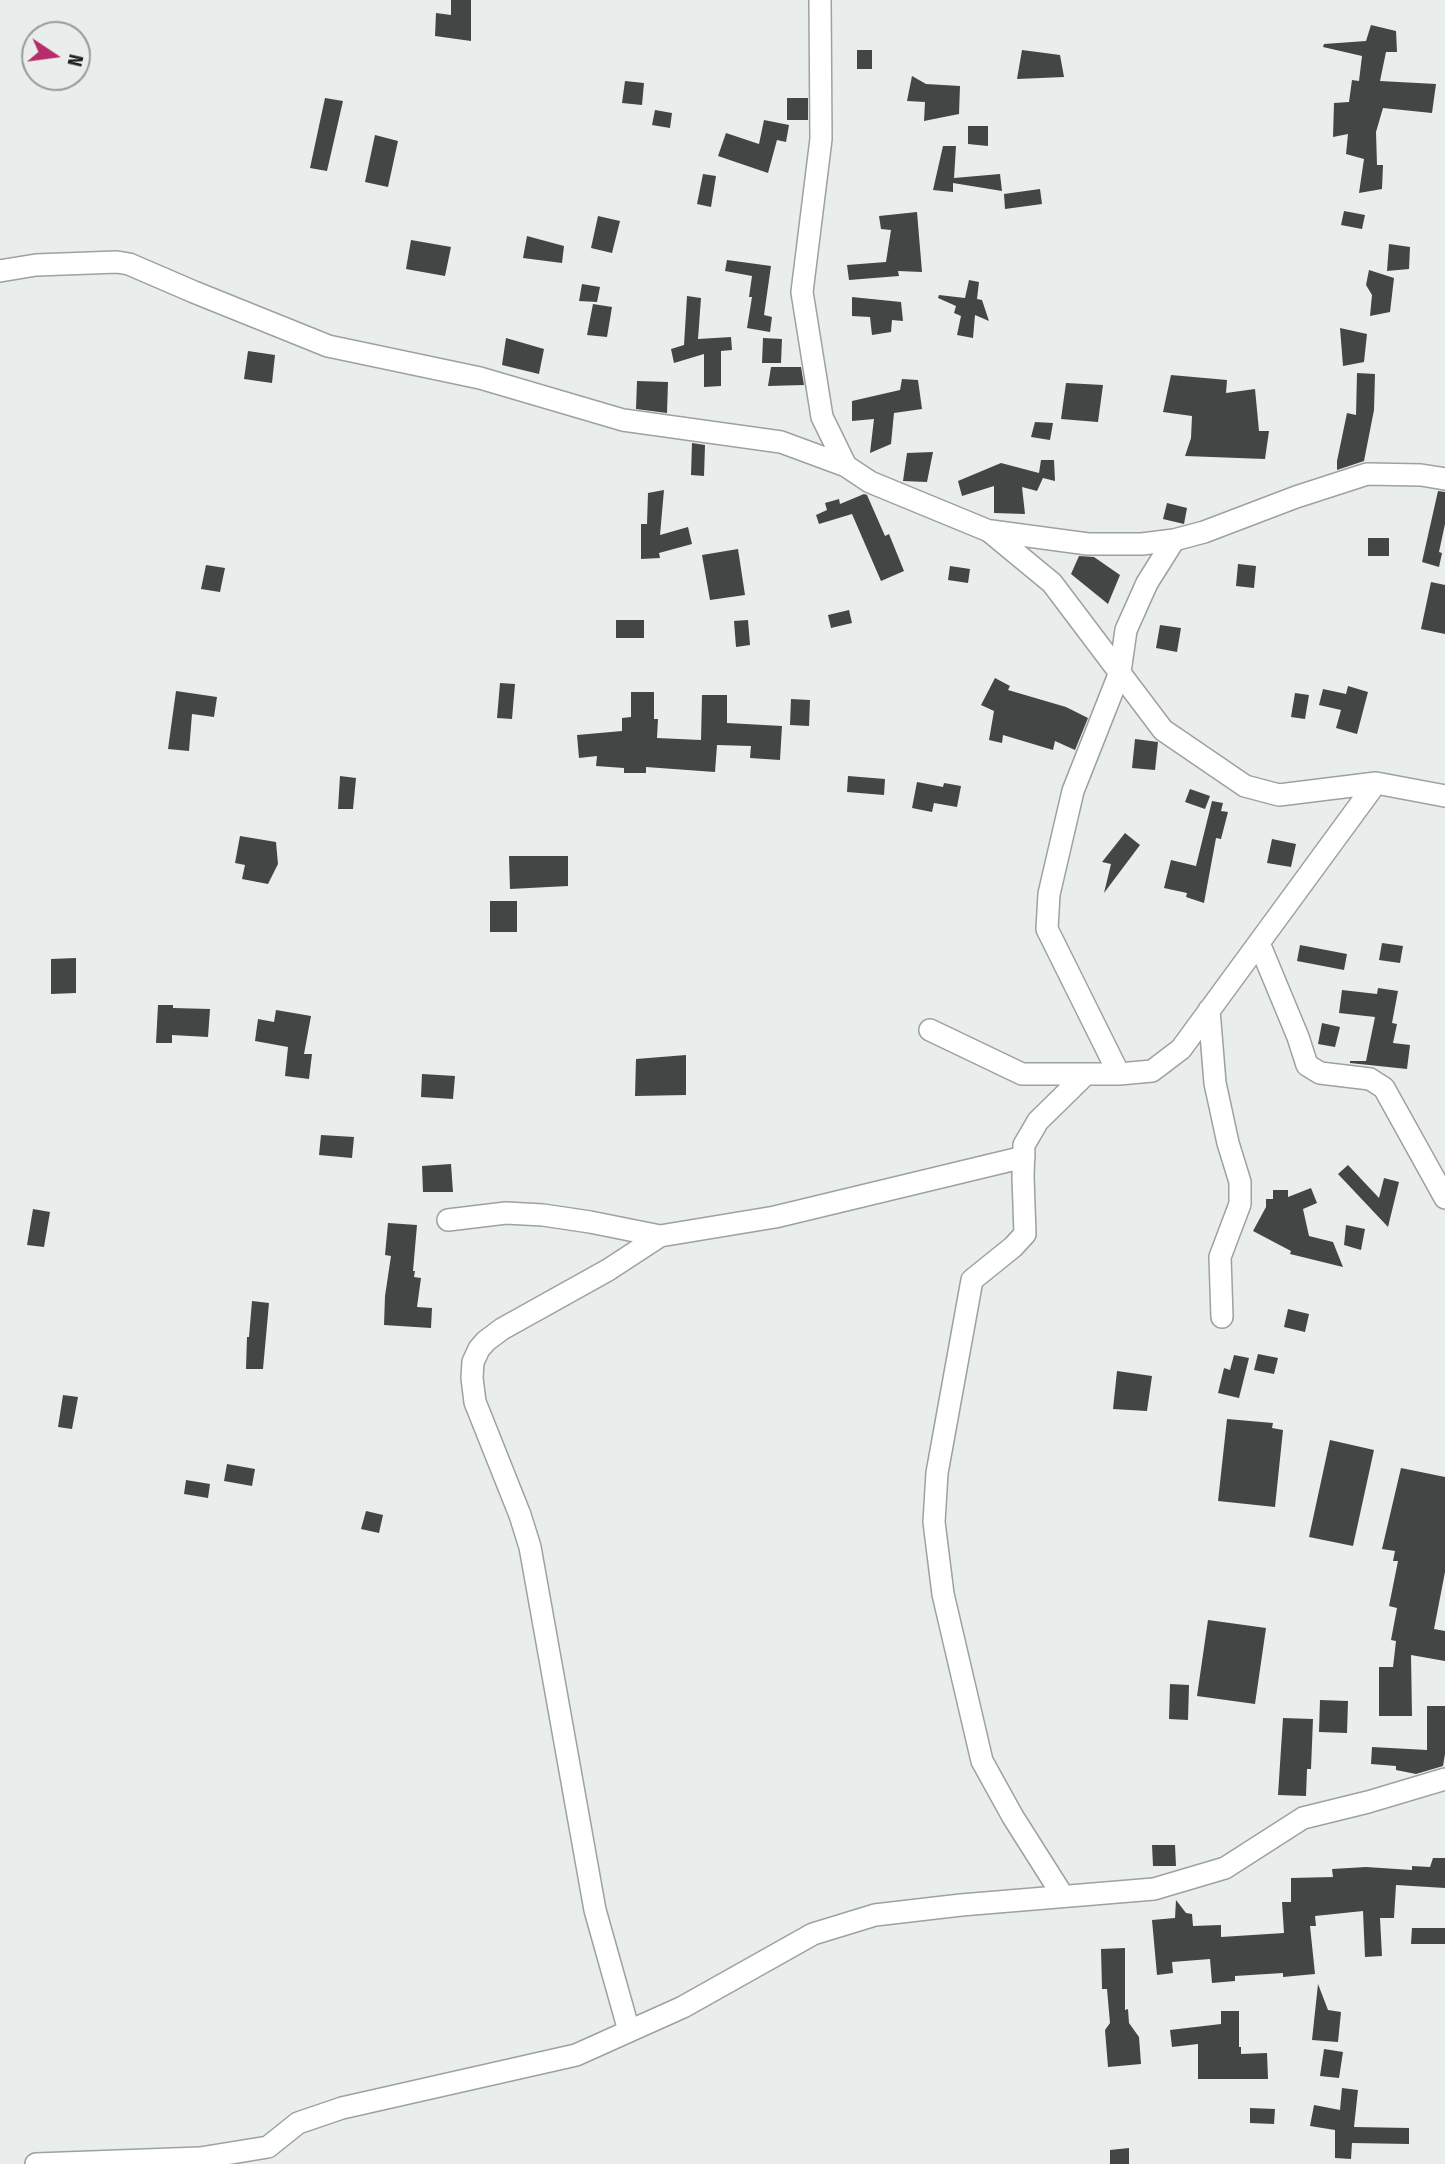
<!DOCTYPE html>
<style>
body{margin:0}
#map{position:relative;width:1445px;height:2164px;overflow:hidden;background:#e9edec;font-family:"Fira Sans Condensed",sans-serif}
canvas{display:block}
.north{position:absolute;left:21px;top:21px;width:70px;height:70px;box-sizing:border-box;background:#e9edec;border:2px solid #979a99;border-radius:50%;rotate:103deg;font-size:19px;font-weight:700;line-height:28px;text-align:center;color:#1c1d1d}
.north::after{content:'';display:block;margin:auto;width:24px;height:32px;background:#b62d6b;clip-path:polygon(50% 0,100% 100%,50% 72%,0 100%)}
</style>
<div id="map">
<canvas width="1445" height="2164"></canvas>
<div class="north">N</div>
</div>
<script>
const g = document.querySelector('canvas').getContext('2d');
g.lineJoin = 'round';
function fillPath(path, color) { g.fillStyle = color; g.fill(path, 'evenodd'); }
const poly = rows => new Path2D(rows.map(r => 'M' + r).join(''));
function stroke(path, color, width, dash) { g.strokeStyle = color; g.lineWidth = width; g.lineCap = dash ? 'butt' : 'round'; g.setLineDash(dash || []); g.stroke(path); }
fillPath(poly([
 [451,0,471,0,471,41,435,36,436,13,451,15],
 [1371,25,1396,31,1397,52,1386,52,1380,81,1436,84,1432,113,1383,108,1376,132,1377,165,1383,165,1382,189,1359,193,1364,159,1346,154,1348,134,1333,137,1334,103,1349,102,1352,80,1359,81,1362,56,1323,47,1324,44,1366,41],
 [857,50,872,50,872,69,857,69],
 [1022,50,1060,55,1064,77,1017,79],
 [912,76,926,84,960,86,959,114,924,121,925,102,907,101],
 [625,81,644,83,642,105,622,103],
 [325,98,343,101,327,171,310,168],
 [787,98,808,98,808,120,787,120],
 [655,110,672,113,670,128,652,125],
 [764,120,789,125,786,142,777,140,768,173,718,156,726,133,759,144],
 [968,126,988,126,988,146,968,144],
 [375,135,398,141,388,187,365,182],
 [943,146,956,146,954,178,1000,174,1002,191,953,183,953,192,933,190],
 [703,174,716,176,711,207,697,204],
 [1040,189,1042,204,1005,209,1004,194],
 [1344,211,1365,215,1362,229,1341,225],
 [917,212,922,272,898,271,899,276,849,280,847,265,886,262,891,230,881,229,879,216],
 [598,216,620,221,612,253,591,248],
 [527,236,564,246,562,263,523,258],
 [411,240,451,247,445,276,406,269],
 [1389,244,1410,247,1409,269,1387,271],
 [727,260,771,266,764,315,772,317,770,332,747,328,752,297,749,297,752,276,725,271],
 [1369,270,1394,278,1390,312,1370,316,1372,295,1366,285],
 [969,280,979,282,977,299,982,300,989,321,975,315,973,338,957,335,961,316,954,313,956,306,938,298,939,295,965,298],
 [582,284,600,287,597,302,579,301],
 [687,296,701,298,698,339,731,337,732,350,721,351,721,386,704,387,704,354,674,363,671,349,684,345],
 [852,297,901,302,903,321,892,320,891,332,872,335,870,317,852,316],
 [593,304,612,307,607,337,587,335],
 [1340,328,1367,334,1364,362,1343,366],
 [506,338,544,349,539,374,502,365],
 [763,338,782,339,781,363,762,363],
 [248,351,275,355,272,383,244,379],
 [771,367,801,367,804,385,768,386],
 [1357,373,1375,374,1374,410,1364,461,1337,470,1337,461,1347,413,1356,415],
 [1171,375,1227,380,1226,393,1255,389,1259,431,1269,431,1265,459,1185,456,1191,438,1192,416,1163,412],
 [902,379,918,380,922,409,894,413,891,444,870,453,874,419,852,421,852,401,900,390],
 [637,381,668,382,667,413,636,409],
 [1066,383,1103,385,1098,422,1061,419],
 [1035,422,1053,423,1050,440,1031,437],
 [692,443,705,445,704,476,691,475],
 [933,452,927,482,903,481,907,453],
 [1041,460,1054,460,1055,481,1043,478,1037,491,1022,487,1025,514,994,513,994,486,962,496,958,481,1001,463,1039,473],
 [664,490,660,535,688,527,692,544,659,553,660,558,641,559,641,524,647,524,648,493],
 [1438,491,1445,492,1445,524,1439,552,1442,553,1439,567,1422,562],
 [864,494,867,495,885,536,889,534,904,571,881,581,852,514,819,524,816,515,827,510,825,503,839,499,840,504],
 [1167,503,1187,508,1184,524,1163,519],
 [1368,538,1389,538,1389,556,1368,556],
 [738,549,745,595,710,600,702,555],
 [1079,556,1094,557,1120,575,1108,604,1071,574],
 [1238,564,1256,566,1254,588,1236,586],
 [206,565,225,568,220,592,201,589],
 [950,566,970,569,968,583,948,580],
 [1431,582,1445,585,1445,634,1421,629],
 [849,610,852,623,831,628,828,615],
 [616,620,644,620,644,638,616,638],
 [748,620,750,645,736,647,734,621],
 [1160,625,1181,628,1177,652,1156,648],
 [995,678,1010,686,1008,690,1066,707,1088,718,1075,750,1055,741,1053,750,1003,735,1002,743,989,740,994,711,981,705],
 [500,683,515,684,512,719,497,718],
 [1348,686,1368,692,1357,734,1336,728,1341,710,1319,705,1323,689,1346,694],
 [176,691,217,697,214,717,192,714,189,751,168,749],
 [631,692,654,692,654,719,658,719,657,738,701,740,702,695,727,695,727,723,782,726,780,760,750,758,751,746,717,745,715,772,646,767,646,773,624,773,624,768,596,766,597,756,579,758,577,735,622,731,622,718,631,717],
 [1295,693,1309,695,1305,719,1291,717],
 [791,699,810,700,809,726,790,725],
 [1135,739,1158,742,1155,770,1132,768],
 [340,776,356,778,353,809,338,809],
 [848,776,885,779,884,795,847,792],
 [917,782,943,787,944,783,961,786,957,807,934,803,932,812,912,808],
 [1190,789,1210,796,1205,809,1185,802],
 [1212,801,1223,803,1221,811,1228,812,1221,839,1216,838,1204,903,1186,897,1187,893,1164,888,1171,860,1196,866],
 [1125,833,1140,845,1104,893,1111,864,1102,862],
 [240,836,276,842,278,864,268,884,242,879,245,865,235,863],
 [1272,839,1296,844,1291,867,1267,863],
 [509,856,568,856,568,886,510,889],
 [490,901,517,901,517,932,490,932],
 [1382,943,1403,946,1400,963,1379,960],
 [1300,945,1347,954,1344,970,1297,961],
 [76,958,76,993,51,994,51,959],
 [1378,988,1398,991,1392,1023,1397,1024,1393,1043,1410,1045,1407,1069,1350,1063,1350,1061,1366,1061,1375,1017,1339,1013,1342,990,1377,994],
 [158,1005,173,1005,173,1008,210,1009,208,1037,172,1035,172,1043,156,1043],
 [276,1010,311,1016,304,1054,312,1054,309,1079,285,1076,288,1047,255,1041,258,1019,274,1022],
 [1322,1023,1340,1027,1335,1047,1318,1044],
 [686,1055,686,1095,635,1096,636,1059],
 [422,1074,455,1076,453,1099,421,1097],
 [321,1135,354,1137,352,1158,319,1155],
 [451,1164,453,1192,423,1192,422,1166],
 [1348,1165,1379,1198,1384,1178,1399,1182,1388,1227,1338,1174],
 [1311,1188,1317,1203,1303,1209,1309,1236,1333,1242,1343,1267,1290,1254,1291,1251,1253,1231,1266,1207,1266,1199,1273,1199,1273,1190,1288,1190,1288,1197],
 [33,1209,50,1212,44,1247,27,1245],
 [388,1223,417,1225,413,1271,415,1271,414,1277,421,1278,417,1307,432,1308,431,1328,384,1325,385,1296,391,1256,385,1255],
 [1346,1225,1365,1229,1361,1250,1344,1245],
 [252,1301,269,1303,263,1369,246,1369,247,1337,249,1337],
 [1288,1309,1309,1314,1305,1332,1284,1327],
 [1258,1354,1278,1358,1274,1374,1254,1370],
 [1234,1355,1249,1358,1239,1398,1218,1393,1224,1368,1230,1370],
 [1117,1371,1152,1376,1147,1411,1113,1409],
 [63,1395,78,1397,72,1429,58,1427],
 [1227,1419,1273,1423,1272,1428,1283,1430,1275,1507,1218,1501],
 [1330,1440,1374,1450,1353,1546,1309,1537],
 [227,1464,255,1469,252,1486,224,1481],
 [1401,1468,1445,1477,1445,1572,1434,1629,1445,1631,1445,1661,1411,1655,1412,1716,1379,1716,1379,1667,1393,1667,1396,1641,1391,1640,1397,1608,1389,1606,1398,1561,1393,1561,1395,1551,1382,1549],
 [186,1480,210,1484,208,1498,184,1494],
 [366,1511,383,1515,379,1533,361,1529],
 [1208,1620,1266,1628,1255,1704,1197,1696],
 [1170,1684,1189,1685,1188,1720,1169,1719],
 [1320,1700,1348,1701,1347,1733,1319,1732],
 [1427,1706,1445,1706,1445,1754,1443,1766,1416,1774,1396,1770,1396,1766,1371,1764,1372,1747,1427,1750],
 [1283,1718,1313,1719,1311,1769,1307,1769,1306,1796,1278,1795],
 [1152,1845,1175,1845,1176,1866,1153,1866],
 [1433,1858,1445,1858,1445,1888,1396,1885,1394,1918,1380,1918,1382,1956,1365,1957,1363,1911,1315,1916,1316,1926,1310,1926,1315,1974,1283,1977,1283,1973,1235,1976,1235,1981,1212,1983,1210,1959,1172,1962,1173,1973,1157,1975,1152,1920,1175,1918,1176,1900,1186,1913,1192,1914,1193,1926,1221,1925,1221,1937,1284,1933,1282,1902,1291,1902,1291,1878,1333,1877,1332,1869,1366,1867,1412,1870,1412,1866,1430,1867],
 [1412,1928,1445,1928,1445,1944,1411,1944],
 [1125,1948,1125,2010,1128,2009,1129,2023,1139,2037,1141,2064,1108,2067,1105,2030,1110,2023,1107,1989,1102,1989,1101,1949],
 [1318,1984,1328,2010,1341,2012,1338,2042,1312,2040],
 [1221,2011,1239,2011,1239,2047,1241,2047,1241,2054,1267,2053,1268,2079,1198,2079,1198,2044,1172,2047,1170,2030,1221,2024],
 [1324,2049,1343,2052,1339,2078,1320,2076],
 [1342,2088,1358,2090,1354,2127,1409,2128,1409,2144,1352,2143,1351,2159,1335,2158,1335,2130,1310,2126,1314,2105,1340,2110],
 [1250,2108,1275,2109,1274,2124,1250,2123],
 [1129,2148,1129,2164,1110,2164,1110,2150]
]), '#434645');
const minor = poly([
 [820,0,821,139,802,292,822,417,846,466],
 [0,271,36,265,117,262,129,264,194,292,328,346,480,378,623,420,781,442,846,466,870,482,989,531,1052,583,1163,730,1245,786,1279,795,1376,783,1445,796],
 [991,531,1088,544,1142,544,1174,540,1204,532,1296,497,1367,474,1421,475,1445,479],
 [1259,943,1298,1037,1307,1065,1320,1073,1370,1079,1384,1088,1445,1198],
 [1209,1010,1215,1083,1228,1143,1240,1182,1240,1204,1220,1257,1222,1317],
 [930,1030,1022,1074,1119,1074,1152,1071,1181,1049,1376,783],
 [1119,1074,1047,929,1049,894,1073,791,1120,672,1126,630,1147,583,1174,540],
 [448,1220,506,1213,543,1215,590,1222,660,1236,775,1217,1024,1157],
 [1063,1896,1013,1817,982,1761,943,1594,934,1522,937,1473,972,1280,1013,1247,1025,1234,1023,1177,1024,1145,1038,1121,1086,1074],
 [629,2031,595,1910,530,1547,520,1515,475,1402,472,1378,473,1362,479,1349,486,1341,502,1329,608,1270,660,1236],
 [36,2164,200,2158,268,2147,298,2123,342,2108,576,2055,683,2007,813,1934,875,1915,961,1905,1154,1889,1225,1868,1303,1818,1368,1802,1445,1779]
]);
stroke(minor, '#9da1a0', 24);
stroke(minor, '#fff', 21);
</script>
